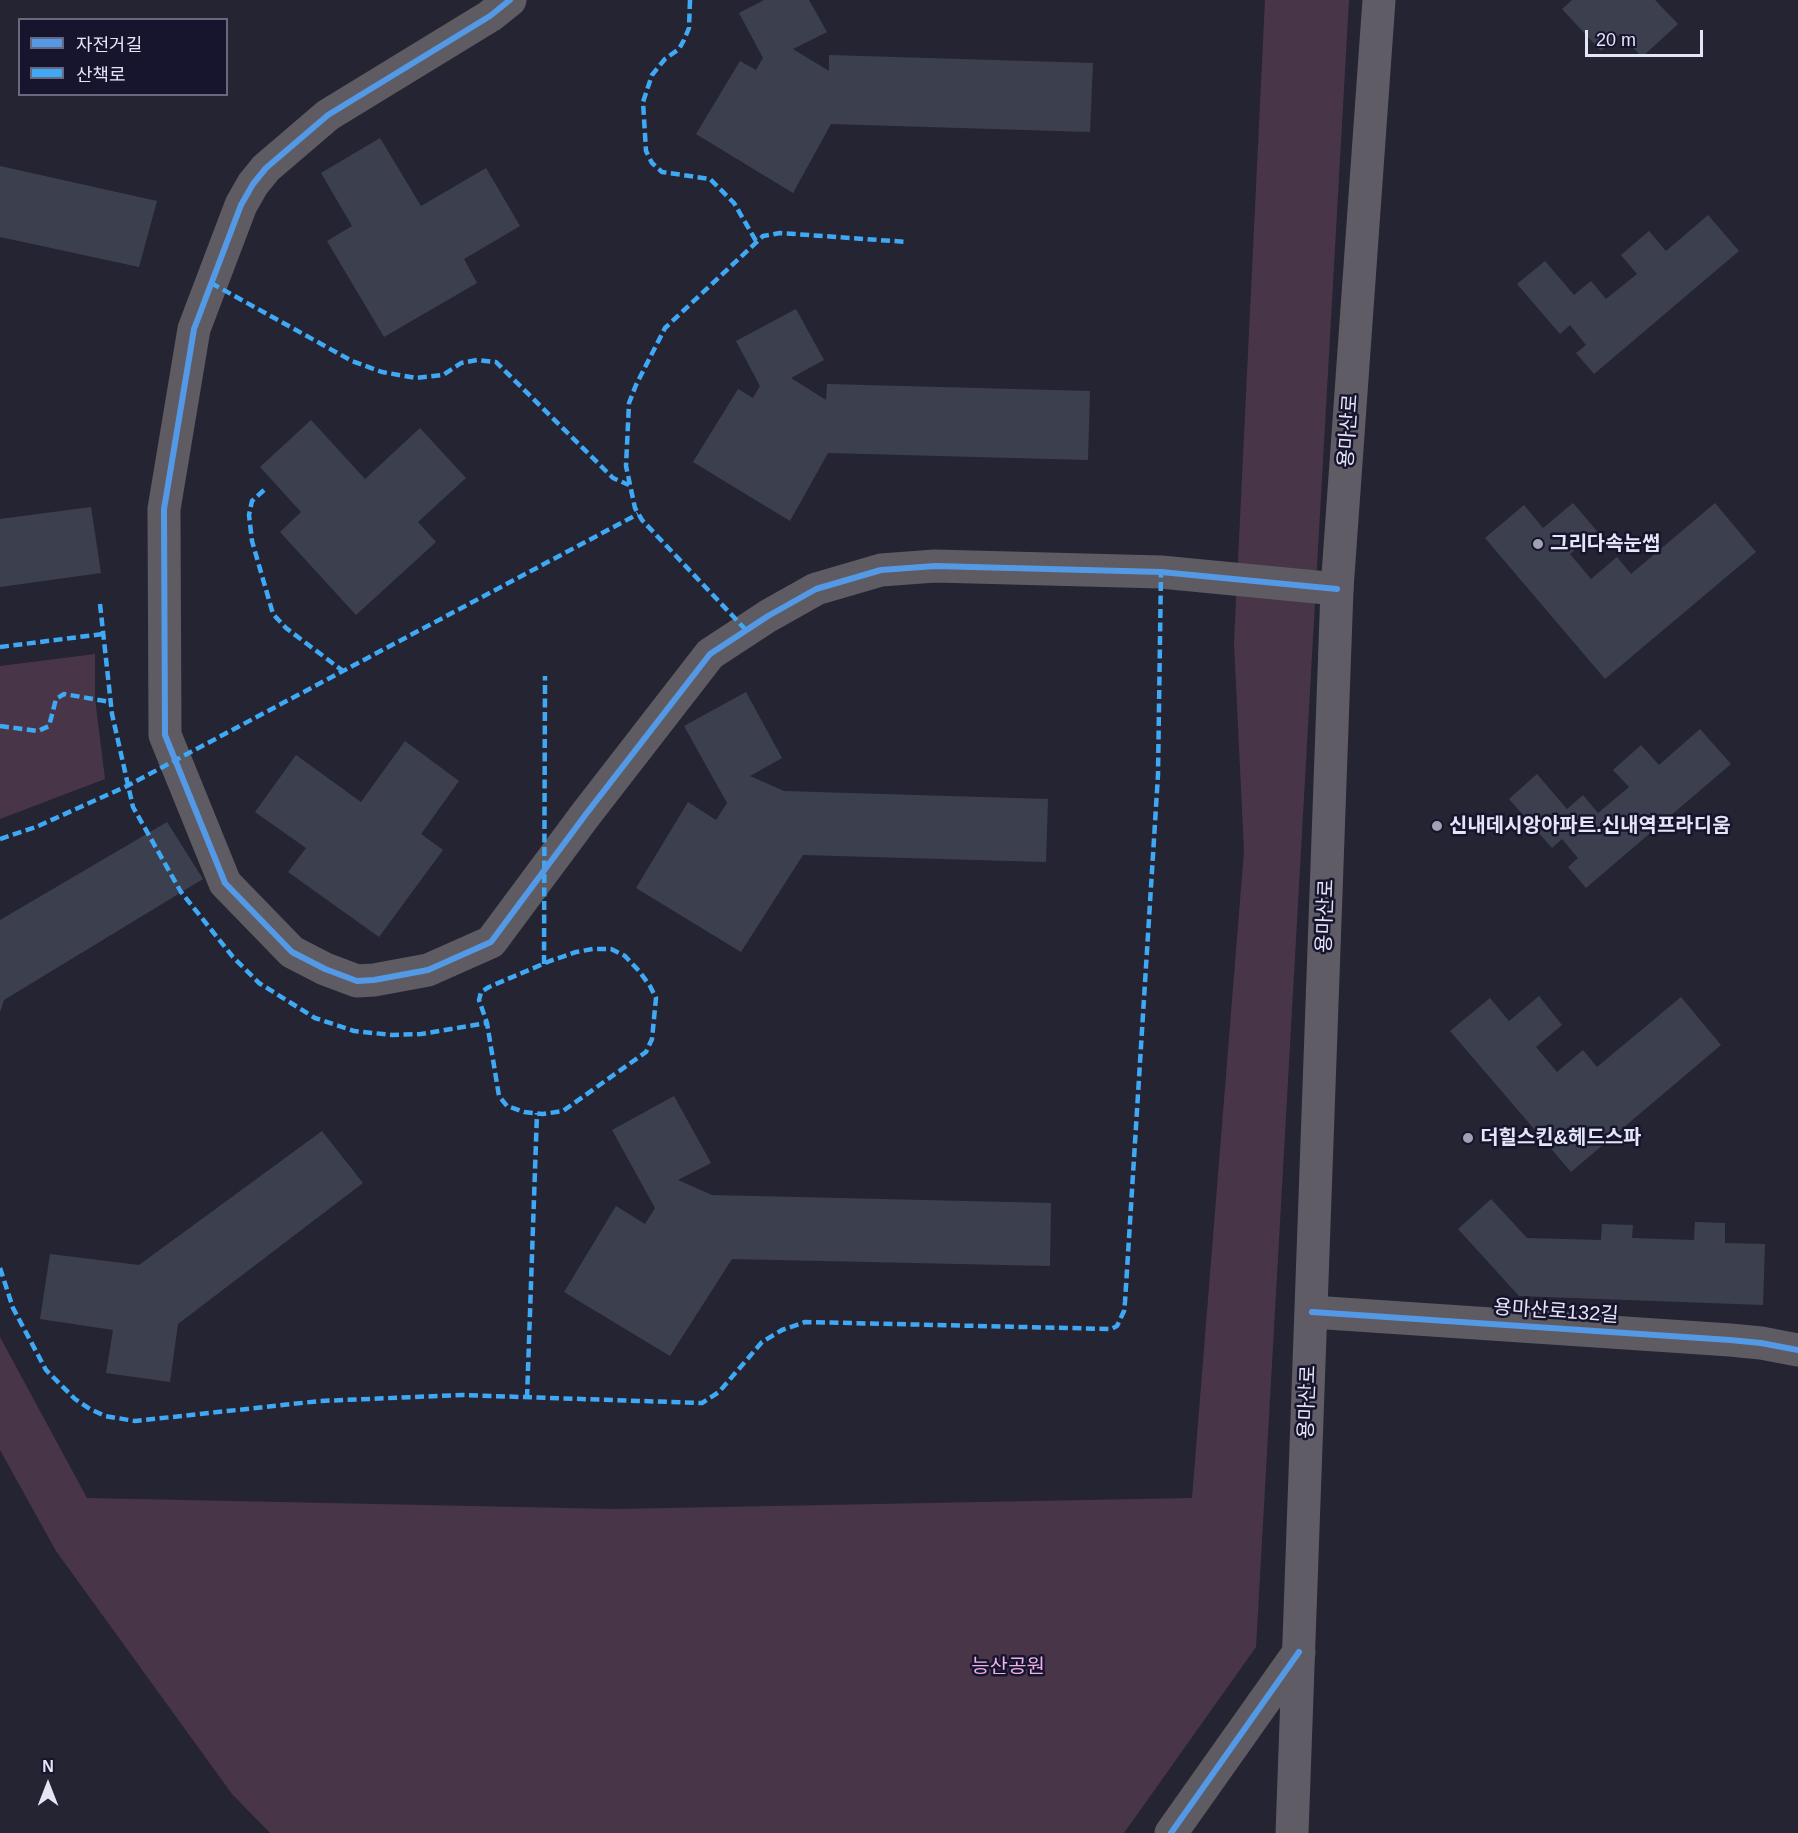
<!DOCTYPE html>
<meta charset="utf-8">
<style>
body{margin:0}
#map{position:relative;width:1798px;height:1833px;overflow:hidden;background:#252433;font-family:Arial,"Noto Sans KR",sans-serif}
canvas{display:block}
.legend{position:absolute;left:18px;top:18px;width:210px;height:78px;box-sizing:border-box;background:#17152e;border:2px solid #69687f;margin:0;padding:8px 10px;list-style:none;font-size:18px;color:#e5e5f8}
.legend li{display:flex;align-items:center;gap:12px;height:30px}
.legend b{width:30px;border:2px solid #69687f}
.north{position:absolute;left:18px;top:1755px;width:60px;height:60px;-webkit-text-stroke:4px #17152e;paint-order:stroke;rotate:0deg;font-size:16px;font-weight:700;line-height:24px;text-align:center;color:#e5e5f8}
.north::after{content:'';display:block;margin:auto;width:21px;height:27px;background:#e5e5f8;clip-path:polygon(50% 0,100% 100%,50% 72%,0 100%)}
.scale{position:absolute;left:1585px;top:30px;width:118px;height:27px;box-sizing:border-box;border:3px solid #e5e5f8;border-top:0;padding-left:8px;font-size:18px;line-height:21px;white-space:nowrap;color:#e5e5f8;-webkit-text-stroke:4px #17152e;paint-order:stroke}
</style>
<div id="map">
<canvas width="1798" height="1833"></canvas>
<ul class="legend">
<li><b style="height:8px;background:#5399e6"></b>자전거길</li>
<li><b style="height:8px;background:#3fa9f5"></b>산책로</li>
</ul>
<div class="north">N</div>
<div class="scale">20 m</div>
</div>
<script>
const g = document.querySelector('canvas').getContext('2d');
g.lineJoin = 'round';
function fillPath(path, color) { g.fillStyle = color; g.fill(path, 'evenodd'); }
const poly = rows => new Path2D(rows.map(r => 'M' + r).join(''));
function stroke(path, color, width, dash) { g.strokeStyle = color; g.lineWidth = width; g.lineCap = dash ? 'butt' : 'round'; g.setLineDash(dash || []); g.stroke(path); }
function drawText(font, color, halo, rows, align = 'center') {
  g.font = font + ' Arial,"Noto Sans KR",sans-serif'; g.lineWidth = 5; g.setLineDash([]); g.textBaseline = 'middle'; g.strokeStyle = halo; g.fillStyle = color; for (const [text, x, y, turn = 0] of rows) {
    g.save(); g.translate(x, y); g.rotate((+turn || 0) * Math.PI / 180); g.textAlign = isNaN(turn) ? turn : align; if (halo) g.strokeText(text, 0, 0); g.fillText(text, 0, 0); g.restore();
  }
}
fillPath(poly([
 [1265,0,1349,0,1256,1647,1124,1833,270,1833,232,1794,56,1551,0,1450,0,1337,87,1498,615,1509,1192,1498,1244,851,1234,643],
 [95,654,95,698,105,779,0,819,0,666]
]), '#493548');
fillPath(poly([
 [764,0,809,0,827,32,793,49,829,71,829,55,1093,63,1090,132,831,124,793,193,696,134,740,61,756,70,763,58,739,13],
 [1572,0,1655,0,1678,24,1642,57,1620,34,1601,51,1562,9],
 [380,138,421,206,486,168,520,226,464,259,477,283,384,337,327,241,352,226,321,173],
 [0,166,157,201,139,267,0,237],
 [1708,215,1739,251,1594,374,1576,353,1586,345,1570,325,1560,334,1517,284,1545,261,1574,295,1591,281,1606,299,1637,274,1621,255,1649,231,1666,251],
 [796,309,824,360,791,378,826,400,827,384,1090,391,1088,460,828,453,790,521,693,462,738,389,753,398,760,386,736,341],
 [311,420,365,479,420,428,466,478,418,522,436,542,356,615,280,532,301,512,260,467],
 [1573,503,1597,531,1570,554,1591,579,1617,557,1631,574,1715,503,1756,552,1605,679,1485,538,1524,505,1543,528],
 [91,507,101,573,0,587,0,519],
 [746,692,782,758,750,776,784,791,1048,799,1046,862,803,855,741,952,636,888,688,802,716,820,727,803,684,726],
 [1700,729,1731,764,1586,888,1568,867,1578,858,1562,839,1552,848,1509,799,1537,774,1567,809,1583,795,1598,813,1629,787,1613,770,1641,745,1659,765],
 [405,741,459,781,421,834,443,850,379,937,288,872,306,848,255,812,296,755,361,802],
 [167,822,203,879,4,1000,0,1012,0,920],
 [1539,996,1562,1025,1536,1047,1557,1072,1583,1050,1597,1067,1681,997,1721,1045,1571,1172,1450,1031,1490,998,1509,1021],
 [674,1096,711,1163,678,1180,712,1195,1051,1203,1050,1266,732,1259,670,1356,564,1292,616,1206,645,1224,655,1208,612,1130],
 [322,1131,363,1183,178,1324,170,1382,106,1373,113,1330,40,1319,50,1254,139,1265],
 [1491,1199,1527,1238,1601,1240,1602,1224,1633,1225,1632,1238,1694,1240,1695,1222,1725,1223,1725,1243,1765,1244,1763,1305,1519,1296,1458,1229]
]), '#3c404e');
stroke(poly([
 [510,0,490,16,328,115,266,168,253,184,241,205,194,329,164,509,165,735,225,883,292,952,325,969,357,981,374,980,428,970,491,942,586,814,710,654,768,616,816,589,881,570,935,566,1161,572,1337,589],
 [1312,1312,1730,1340,1761,1343,1798,1350],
 [1171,1833,1299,1652]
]), '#5e5b62', 33);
stroke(poly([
 [1292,1833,1337,589,1379,0]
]), '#5f5c66', 33);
stroke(poly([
 [690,0,689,28,684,40,679,49,665,59,652,75,643,102,646,151,652,163,662,172,710,179,734,203,756,241],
 [211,283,352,361,382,372,416,378,443,375,461,363,477,360,496,362,613,478,629,485],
 [264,490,252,501,249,515,252,541,273,614,286,628,343,671],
 [100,604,112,714,133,807,181,892,233,957,259,983,315,1018,354,1031,392,1035,421,1034,487,1023,499,1096,507,1106,524,1112,543,1114,563,1111,646,1052,652,1039,656,998,650,986,639,971,625,956,611,949,593,949,576,952,550,961,489,987,481,992,479,1000,487,1023],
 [746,630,642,520,635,508,626,466,629,403,636,385,665,328,763,236,780,233,907,242],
 [0,647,103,634],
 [0,726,38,731,49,726,56,699,64,694,111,702],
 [0,839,36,827,127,786,638,514],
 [544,964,545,676],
 [0,1268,13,1308,46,1370,75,1399,90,1409,105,1416,135,1421,320,1401,462,1395,702,1403,719,1392,762,1342,782,1330,805,1322,1111,1329,1117,1326,1124,1311,1125,1302,1158,775,1161,572],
 [527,1398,537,1113]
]), '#3fa9f5', 4.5, [9, 4.5]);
stroke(poly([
 [510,0,490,16,328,115,266,168,253,184,241,205,194,329,164,509,165,735,225,883,292,952,325,969,357,981,374,980,428,970,491,942,586,814,710,654,768,616,816,589,881,570,935,566,1161,572,1337,589],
 [1312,1312,1730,1340,1761,1343,1798,1350],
 [1171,1833,1299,1652]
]), '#5399e6', 6);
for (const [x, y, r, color] of [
 [1538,544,6,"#a2a1b3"],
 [1437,826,6,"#a2a1b3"],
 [1468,1138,6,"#a2a1b3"]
]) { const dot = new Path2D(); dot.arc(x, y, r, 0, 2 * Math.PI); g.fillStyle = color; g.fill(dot); stroke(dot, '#17152e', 2); }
drawText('20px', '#e5e5f8', '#17152e', [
 ["용마산로",1349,431,-86],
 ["용마산로",1326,916,-88],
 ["용마산로132길",1556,1312,4],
 ["용마산로",1308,1402,-88]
]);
drawText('bold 20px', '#e5e5f8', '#17152e', [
 ["그리다속눈썹",1550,544],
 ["신내데시앙아파트.신내역프라디움",1449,826],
 ["더힐스킨&헤드스파",1480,1138]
], 'left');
drawText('20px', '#f1b0e7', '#17152e', [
 ["능산공원",1008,1667]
]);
</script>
